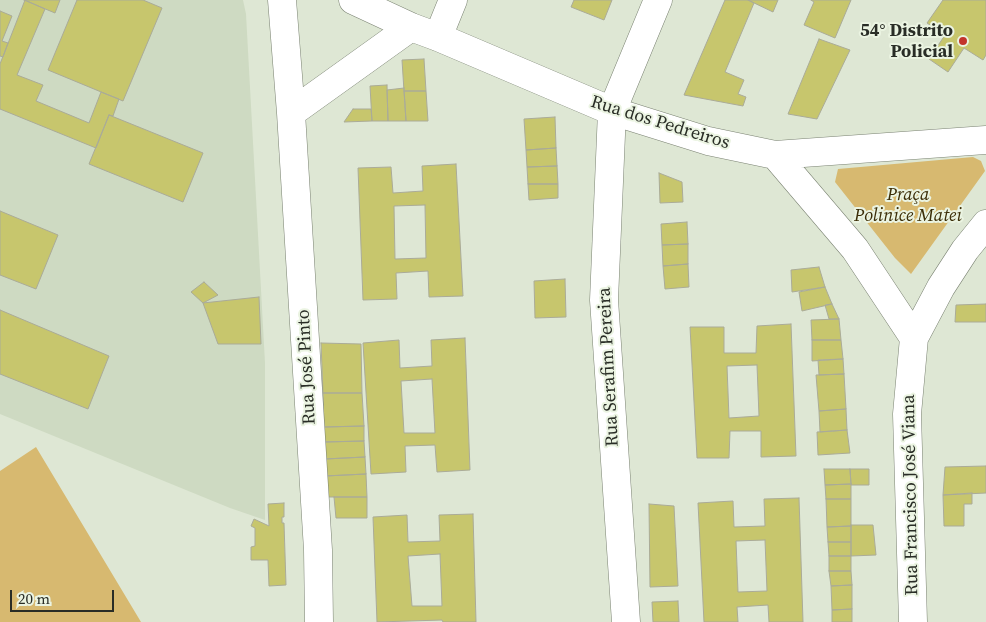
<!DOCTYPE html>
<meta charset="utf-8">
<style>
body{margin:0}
#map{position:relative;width:986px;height:622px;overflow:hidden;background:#dee7d4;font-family:"Source Serif 4",serif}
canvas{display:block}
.scale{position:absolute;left:10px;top:590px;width:104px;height:22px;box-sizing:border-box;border:2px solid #292d26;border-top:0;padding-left:6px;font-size:15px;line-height:18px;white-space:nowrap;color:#292d26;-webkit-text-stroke:4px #ebf4e2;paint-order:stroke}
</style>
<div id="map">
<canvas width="986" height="622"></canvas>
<div class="scale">20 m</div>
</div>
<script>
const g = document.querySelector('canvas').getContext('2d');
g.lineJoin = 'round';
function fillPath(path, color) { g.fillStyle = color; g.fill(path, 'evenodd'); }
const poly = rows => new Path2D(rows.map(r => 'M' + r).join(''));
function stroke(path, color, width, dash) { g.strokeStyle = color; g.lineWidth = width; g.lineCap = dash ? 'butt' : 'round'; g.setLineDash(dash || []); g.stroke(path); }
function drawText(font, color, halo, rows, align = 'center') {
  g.font = font + ' "Source Serif 4",serif'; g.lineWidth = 4; g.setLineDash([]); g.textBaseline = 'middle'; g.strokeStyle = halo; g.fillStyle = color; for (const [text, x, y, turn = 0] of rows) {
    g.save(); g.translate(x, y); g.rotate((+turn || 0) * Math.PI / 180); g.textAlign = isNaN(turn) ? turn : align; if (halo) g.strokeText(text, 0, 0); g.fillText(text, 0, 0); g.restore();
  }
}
fillPath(poly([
 [0,0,243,0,246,14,265,363,265,520,230,508,0,414]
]), '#cedac2');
fillPath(poly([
 [973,157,981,161,985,171,911,274,895,258,835,182,838,169],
 [36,447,141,622,0,622,0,471]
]), '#d7b970');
const building = poly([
 [24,0,60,0,55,13,24,0],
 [25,0,45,9,17,75,43,85,36,101,89,123,101,92,119,99,113,116,109,115,96,148,0,109,0,64,25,0],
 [77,0,143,0,162,8,123,101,48,70,77,0],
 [574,0,612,0,604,20,571,7,574,0],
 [725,0,748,0,754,3,725,72,744,80,738,94,746,97,743,106,684,95,725,0],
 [748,0,778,0,773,12,748,0],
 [811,0,851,0,835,38,804,25,814,2,811,0],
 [943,0,986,0,986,55,983,60,964,48,948,72,929,59,945,35,927,23,943,0],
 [0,11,12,16,2,41,8,43,3,57,0,56,0,11],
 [819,39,850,50,817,119,788,114,819,39],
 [424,59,426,91,404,91,402,60,424,59],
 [387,85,388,121,372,121,370,86,387,85],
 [404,88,406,121,388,121,387,90,404,88],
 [404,91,426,91,428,121,406,121,404,91],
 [353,109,371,109,372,121,344,122,353,109],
 [109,115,203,153,183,202,89,164,109,115],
 [555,117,556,148,526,150,524,119,555,117],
 [556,148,557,166,527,167,526,150,556,148],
 [456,164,463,296,429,297,428,271,396,273,397,299,363,300,358,168,391,167,393,193,423,191,422,166,456,164],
 [425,205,426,258,395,259,394,206,425,205],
 [557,166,558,184,528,184,527,167,557,166],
 [659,173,682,182,683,202,660,203,659,173],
 [528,184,558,184,558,198,529,200,528,184],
 [0,211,58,235,36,289,0,275,0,211],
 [687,222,688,244,662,245,661,224,687,222],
 [688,244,688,264,663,266,662,245,688,244],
 [688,264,689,287,665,289,663,266,688,264],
 [819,267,825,287,792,292,791,270,819,267],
 [565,279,566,317,535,318,534,281,565,279],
 [204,282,218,295,203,303,191,292,204,282],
 [825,287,832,304,802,311,799,292,825,287],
 [259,297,261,344,218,344,203,303,259,297],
 [832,304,839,319,829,319,825,305,832,304],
 [986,304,986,322,955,322,956,305,986,304],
 [0,310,109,356,88,409,0,374,0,310],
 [839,319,841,340,812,340,811,320,839,319],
 [791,324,796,456,761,457,761,431,730,431,729,458,697,458,690,327,724,327,724,353,756,353,757,326,791,324],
 [757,365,759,416,729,418,727,366,757,365],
 [465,338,470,470,437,472,435,445,405,446,406,472,371,474,363,343,399,340,400,368,432,366,431,340,465,338],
 [432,379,435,433,404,433,401,381,432,379],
 [812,340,841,340,843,359,812,361,812,340],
 [321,343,361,344,362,393,323,393,321,343],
 [843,359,844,374,819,375,818,360,843,359],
 [844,374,846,409,819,411,816,375,844,374],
 [323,393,362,393,364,426,324,427,323,393],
 [846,409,847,430,820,432,819,411,846,409],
 [364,426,364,441,324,442,324,427,364,426],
 [847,430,850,453,818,455,817,432,847,430],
 [364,441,365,457,325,459,324,442,364,441],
 [365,457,366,474,325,476,325,459,365,457],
 [986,466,986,493,943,495,945,467,986,466],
 [824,469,850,469,851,484,825,485,824,469],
 [850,469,869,469,869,485,851,485,850,469],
 [366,474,367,497,326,497,325,476,366,474],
 [851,484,851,499,826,499,825,485,851,484],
 [972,493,972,504,964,504,964,526,944,526,943,495,972,493],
 [334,497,367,497,367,518,336,518,334,497],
 [799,498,803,622,769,622,768,605,737,607,738,622,704,622,698,503,733,501,734,527,765,526,764,499,799,498],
 [765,540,767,591,738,592,736,541,765,540],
 [826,499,851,499,851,526,827,527,826,499],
 [284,503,284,517,282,517,282,523,284,523,286,585,269,586,268,560,251,560,251,547,255,546,255,528,251,526,254,519,269,526,268,504,284,503],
 [649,504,674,506,678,586,650,587,649,504],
 [473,514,476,622,443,622,442,620,377,622,373,517,407,515,408,542,440,541,439,515,473,514],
 [440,554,442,606,412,606,408,556,440,554],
 [851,525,873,525,876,555,851,556,851,525],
 [851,526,851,542,828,542,827,527,851,526],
 [828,542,851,542,851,556,829,556,828,542],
 [829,556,851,556,851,571,829,571,829,556],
 [829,571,851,571,852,585,831,586,829,571],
 [852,585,852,609,832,610,831,586,852,585],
 [678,601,679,622,653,622,652,602,678,601],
 [852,609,852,622,832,622,832,610,852,609]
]);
fillPath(building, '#c7c66d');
stroke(building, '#aaab98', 1);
const street = poly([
 [282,0,291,113,318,550,319,622],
 [353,0,411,27,438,37,612,111,708,141,775,155,986,140],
 [438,37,453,0],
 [291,113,411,27],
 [775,155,855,249,914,338],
 [626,622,604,300,612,111,658,0],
 [913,622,907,414,914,338,941,287,965,250,986,224]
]);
stroke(street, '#7a8272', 29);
stroke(street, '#fff', 28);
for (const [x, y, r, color] of [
 [963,41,5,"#c2342b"]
]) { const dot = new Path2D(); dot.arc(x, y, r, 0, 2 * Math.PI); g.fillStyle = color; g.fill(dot); stroke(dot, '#ebf4e2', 2); }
drawText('bold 18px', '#292d26', '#ebf4e2', [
 ["54° Distrito",953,31],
 ["Policial",953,52]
], 'right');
drawText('18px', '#292d26', '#ebf4e2', [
 ["Rua dos Pedreiros",660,123,17],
 ["Rua José Pinto",307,367,-93],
 ["Rua Serafim Pereira",609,367,-93],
 ["Rua Francisco José Viana",911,495,-91]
]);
drawText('italic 18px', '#3b2d07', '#ebf4e2', [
 ["Praça",908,195],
 ["Polinice Matei",908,216]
]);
</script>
